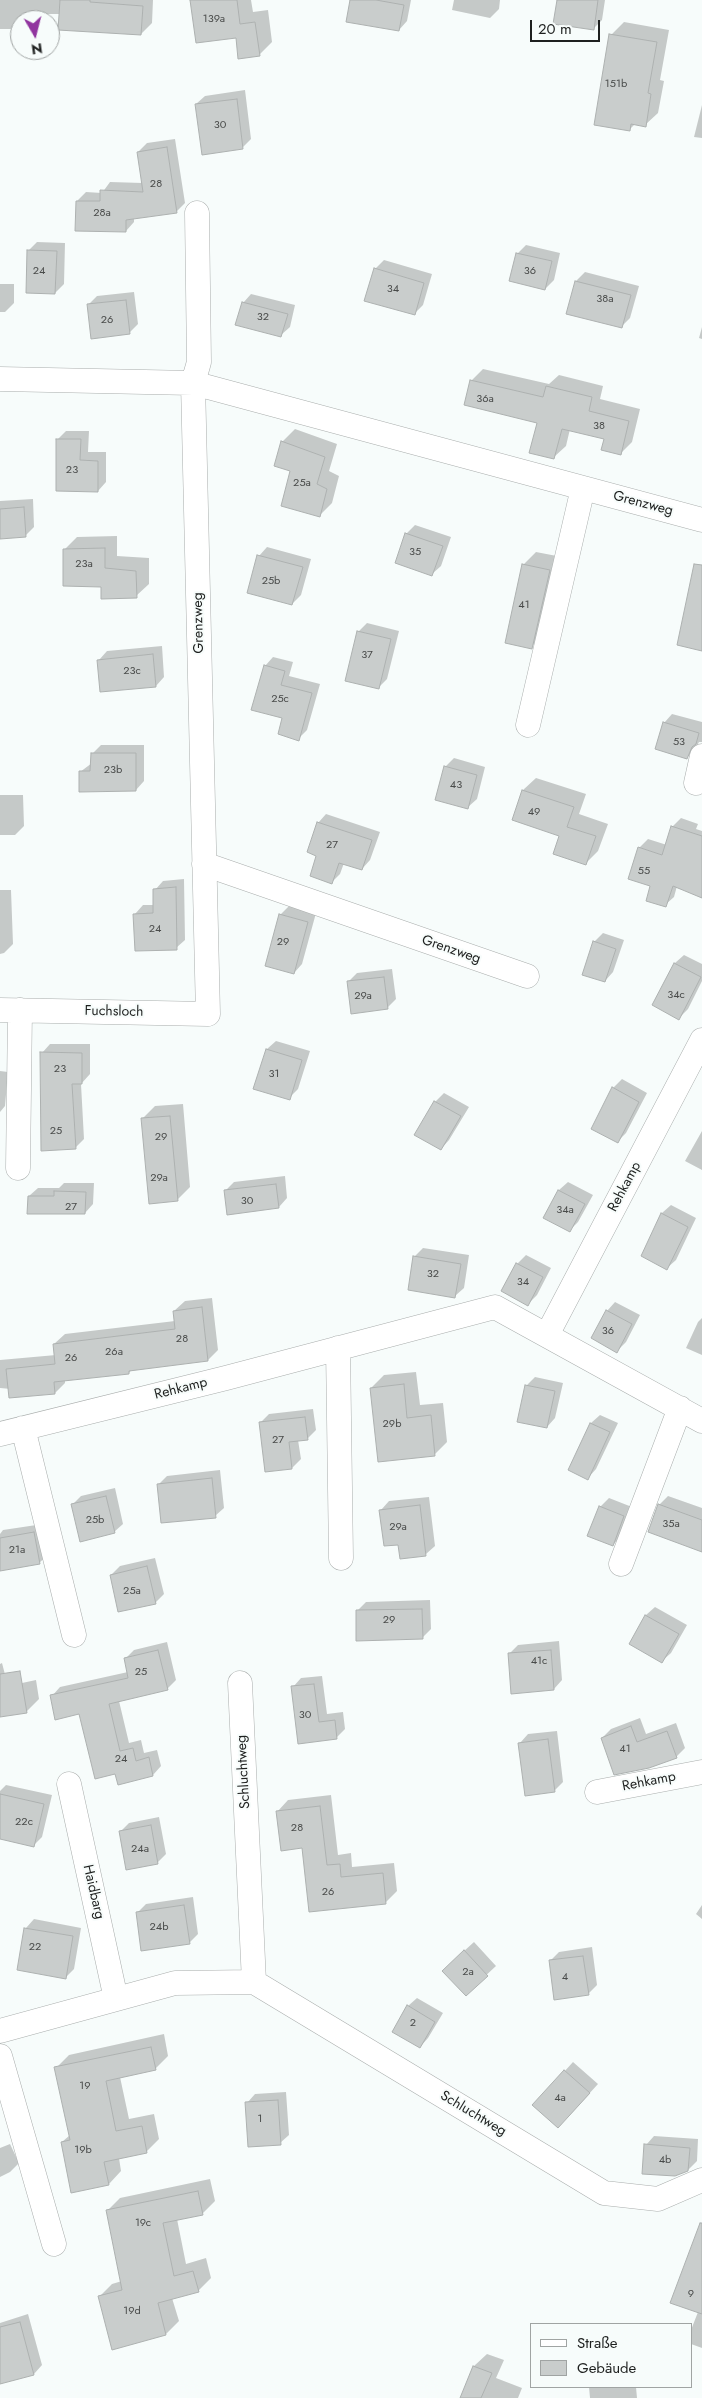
<!DOCTYPE html>
<meta charset="utf-8">
<style>
body{margin:0}
#map{position:relative;width:702px;height:2398px;overflow:hidden;background:#f7fcfb;font-family:Jost,sans-serif}
canvas{display:block}
.legend{position:absolute;left:530px;top:2323px;width:162px;height:65px;box-sizing:border-box;background:#f7fcfb;border:1px solid #a0a4a3;margin:0;padding:6px 9px;list-style:none;font-size:15px;color:#1e201f}
.legend li{display:flex;align-items:center;gap:10px;height:25px}
.legend b{width:25px;border:1px solid #a0a4a3}
.north{position:absolute;left:10px;top:10px;width:50px;height:50px;box-sizing:border-box;background:#f7fcfb;border:1px solid #a0a4a3;border-radius:50%;rotate:172deg;font-size:14px;font-weight:700;line-height:20px;text-align:center;color:#1e201f}
.north::after{content:'';display:block;margin:auto;width:18px;height:22px;background:#91359f;clip-path:polygon(50% 0,100% 100%,50% 72%,0 100%)}
.scale{position:absolute;left:530px;top:20px;width:70px;height:22px;box-sizing:border-box;border:2px solid #1e201f;border-top:0;padding-left:6px;font-size:15px;line-height:18px;white-space:nowrap;color:#1e201f;-webkit-text-stroke:4px #f7fcfb;paint-order:stroke}
</style>
<div id="map">
<canvas width="702" height="2398"></canvas>
<ul class="legend">
<li><b style="height:6px;background:#fff"></b>Straße</li>
<li><b style="height:14px;background:#c9cdcc"></b>Gebäude</li>
</ul>
<div class="north">N</div>
<div class="scale">20 m</div>
</div>
<script>
const g = document.querySelector('canvas').getContext('2d');
g.lineJoin = 'round';
function fillPath(path, color) { g.fillStyle = color; g.fill(path, 'evenodd'); }
const poly = rows => new Path2D(rows.map(r => 'M' + r).join(''));
function stroke(path, color, width, dash) { g.strokeStyle = color; g.lineWidth = width; g.lineCap = dash ? 'butt' : 'round'; g.setLineDash(dash || []); g.stroke(path); }
function drawText(font, color, halo, rows, align = 'center') {
  g.font = font + ' Jost,sans-serif'; g.lineWidth = 4; g.setLineDash([]); g.textBaseline = 'middle'; g.strokeStyle = halo; g.fillStyle = color; for (const [text, x, y, turn = 0] of rows) {
    g.save(); g.translate(x, y); g.rotate((+turn || 0) * Math.PI / 180); g.textAlign = isNaN(turn) ? turn : align; if (halo) g.strokeText(text, 0, 0); g.fillText(text, 0, 0); g.restore();
  }
}
fillPath(poly([
 [0,0,153,0,152,23,141,34,61,14,23,14,23,17,12,29,0,29],
 [191,0,251,0,253,12,268,10,272,42,259,55],
 [351,0,411,0,407,21,399,30],
 [454,0,500,0,499,9,490,18,452,10],
 [558,0,605,0,602,20,593,29],
 [624,22,669,30,660,80,664,81,658,113,645,125,635,124,629,130,611,35],
 [245,90,251,139,242,148,196,104,205,96],
 [702,105,702,138,694,137],
 [175,139,185,203,176,212,134,217,134,222,126,231,77,201,86,192,102,193,110,182,143,183,138,152,147,143],
 [37,242,65,243,64,284,55,293,28,251],
 [526,245,560,253,554,280,545,289,517,254],
 [384,260,432,274,423,305,414,314,375,269],
 [585,272,639,286,630,318,621,327,568,314,576,281],
 [0,284,14,284,14,303,5,312,0,312],
 [134,292,138,324,129,333,88,305,97,296],
 [251,294,295,305,290,327,281,335,243,303],
 [702,327,702,339,699,338],
 [483,369,549,384,559,375,603,386,600,399,640,409,632,442,620,454,605,438,570,429,566,446,554,457,538,422,471,381],
 [295,429,337,444,329,471,339,476,332,503,319,516,292,470,282,442],
 [66,431,89,431,88,452,106,452,106,482,98,491,58,439],
 [33,499,34,527,25,536,0,537,0,501],
 [415,525,451,537,441,566,432,574,406,534],
 [117,536,117,556,149,558,149,584,136,596,102,586,64,550,77,537],
 [267,547,311,559,301,595,292,604,259,556],
 [536,552,562,557,544,634,531,647,523,565],
 [367,623,399,631,387,679,378,688,358,632],
 [162,646,164,677,156,686,99,660,107,651],
 [273,657,293,662,289,676,320,684,307,730,298,739,265,666],
 [672,714,702,722,702,742,699,742,696,748,687,757,664,723],
 [101,745,144,745,144,781,136,790,80,772,92,763,92,754],
 [454,758,485,767,477,799,468,807,445,767],
 [536,778,586,794,579,814,608,824,598,851,585,864,523,790],
 [0,795,23,795,24,826,15,835,0,835],
 [326,814,380,832,370,860,362,869,344,863,340,874,332,882,318,855,318,823],
 [681,818,698,824,696,829,702,831,702,897,677,886,674,897,665,905,652,885,639,848,648,839,667,845,672,827],
 [184,879,185,940,176,948,135,914,143,905,154,905,155,890,163,881],
 [0,890,11,890,13,944,4,953,0,954],
 [289,906,316,913,302,964,294,973,280,915],
 [603,933,624,940,613,972,605,981,594,942],
 [684,955,702,964,702,981,688,1009,679,1018,654,1005,675,963],
 [392,969,396,999,387,1008,348,982,357,973],
 [276,1041,310,1051,298,1089,289,1098,267,1049],
 [50,1044,90,1044,90,1074,81,1084,84,1139,75,1148,42,1053],
 [0,1071,8,1072,5,1106,0,1112],
 [622,1079,647,1093,626,1133,617,1142,613,1088],
 [444,1093,469,1107,449,1140,441,1149,435,1102],
 [183,1104,190,1187,177,1200,142,1119,155,1106],
 [702,1131,702,1170,685,1161],
 [285,1176,287,1198,279,1207,225,1191,234,1182],
 [568,1182,593,1195,578,1222,569,1231,545,1218,559,1190],
 [64,1183,94,1183,93,1204,85,1213,29,1196,38,1188,59,1188],
 [671,1205,696,1218,676,1260,667,1268,642,1255,662,1213],
 [423,1248,469,1255,464,1288,455,1296,414,1257],
 [526,1255,551,1268,537,1295,528,1304,517,1264],
 [212,1298,218,1350,208,1360,132,1369,129,1373,65,1380,65,1383,55,1393,0,1388,0,1360,56,1355,54,1344,65,1334,175,1321,174,1311,185,1301],
 [615,1302,640,1315,626,1342,617,1351,607,1311],
 [702,1318,702,1355,686,1348,698,1322],
 [416,1372,420,1405,443,1403,447,1442,434,1455,371,1388,384,1375],
 [535,1377,563,1383,555,1418,547,1427,526,1386],
 [313,1409,316,1430,307,1439,298,1440,301,1459,292,1468,260,1423,269,1414],
 [600,1415,618,1423,596,1469,588,1478,569,1470,591,1423],
 [220,1470,224,1508,215,1516,159,1484,167,1476],
 [115,1488,123,1524,114,1532,72,1505,81,1496],
 [668,1496,702,1508,702,1519,696,1536,659,1505],
 [429,1497,435,1546,426,1554,401,1557,399,1543,381,1510,389,1501],
 [609,1498,632,1507,621,1536,613,1545,600,1507],
 [43,1524,48,1555,39,1563,0,1570,0,1534,3,1530],
 [155,1558,164,1594,155,1603,111,1575,120,1566],
 [430,1600,431,1629,422,1638,357,1611,366,1602],
 [655,1607,687,1625,671,1653,662,1661,630,1643,646,1615],
 [559,1641,562,1680,554,1689,509,1654,518,1645],
 [167,1642,176,1680,167,1689,119,1701,129,1743,141,1740,144,1753,157,1750,161,1766,153,1775,116,1773,80,1713,52,1696,60,1687,128,1672,125,1659,134,1650],
 [2,1663,8,1686,36,1680,39,1699,26,1712,0,1716,0,1664],
 [322,1676,327,1714,343,1712,345,1729,336,1738,299,1742,293,1687,301,1678],
 [640,1718,646,1734,676,1723,685,1748,676,1757,602,1738,611,1729],
 [557,1731,563,1782,554,1791,520,1743,528,1734],
 [6,1785,52,1795,42,1837,34,1845,0,1838,0,1791],
 [331,1795,338,1855,351,1853,352,1867,394,1863,397,1891,385,1903,311,1911,304,1847,277,1812,288,1800],
 [159,1817,166,1854,157,1863,120,1832,129,1823],
 [193,1897,198,1934,189,1943,137,1913,146,1904],
 [702,1905,702,1919,696,1914],
 [34,1919,81,1928,74,1969,65,1978,18,1969,26,1928],
 [474,1942,496,1966,466,1994,452,1962],
 [592,1947,597,1985,588,1994,550,1961,559,1952],
 [417,1998,443,2013,428,2038,420,2047,408,2006],
 [164,2034,168,2056,155,2069,120,2077,129,2119,154,2114,159,2139,146,2152,119,2158,121,2171,109,2184,62,2142,70,2135,56,2068,69,2055],
 [573,2062,598,2084,567,2118,534,2105],
 [286,2092,289,2135,280,2143,247,2103,255,2094],
 [654,2136,698,2139,697,2161,688,2170,646,2145],
 [10,2144,19,2163,10,2172,0,2177,0,2148],
 [210,2179,215,2201,202,2214,177,2219,186,2264,206,2258,211,2278,198,2291,172,2298,179,2321,166,2334,99,2297,112,2284,122,2281,107,2211,120,2198],
 [702,2242,702,2348,691,2344,691,2330,698,2312],
 [28,2314,42,2365,34,2374,0,2383,0,2323],
 [487,2354,504,2360,496,2378,522,2388,518,2398,461,2398,474,2366],
 [589,2387,636,2387,637,2398,590,2398]
]), '#0003');
const building = poly([
 [60,0,90,0,90,2,143,6,141,35,58,30,60,0],
 [190,0,237,0,240,24,255,22,260,56,238,59,236,38,196,43,190,0],
 [350,0,376,0,404,5,399,31,346,22,350,0],
 [557,0,598,0,594,30,553,24,557,0],
 [609,34,657,42,648,93,651,94,646,127,631,124,630,131,594,125,609,34],
 [237,99,243,149,202,155,195,104,237,99],
 [167,147,177,213,126,220,126,232,75,231,76,201,100,201,100,190,143,192,137,152,167,147],
 [27,250,57,251,55,294,26,293,27,250],
 [516,253,552,261,545,290,509,281,516,253],
 [374,268,424,283,415,315,364,301,374,268],
 [575,281,631,295,622,328,566,314,575,281],
 [126,300,130,334,91,339,87,304,126,300],
 [242,302,288,314,281,337,235,325,242,302],
 [470,380,543,397,546,386,592,397,589,411,629,421,621,455,601,450,604,439,562,429,554,459,529,453,537,423,464,405,470,380],
 [56,439,81,439,80,460,98,461,98,492,56,491,56,439],
 [281,441,325,457,317,484,327,489,320,517,281,506,290,471,274,466,281,441],
 [24,507,26,537,0,539,0,509,24,507],
 [405,533,443,546,432,576,395,563,405,533],
 [105,548,105,568,136,571,137,598,101,599,101,587,63,586,63,549,105,548],
 [257,555,303,567,292,605,247,593,257,555],
 [522,564,550,570,532,649,505,643,522,564],
 [694,564,702,565,702,651,677,645,694,564],
 [357,631,391,639,379,689,345,681,357,631],
 [153,654,156,687,100,692,97,660,153,654],
 [264,665,285,671,281,685,312,693,299,741,278,734,282,718,251,710,264,665],
 [663,722,699,733,696,744,692,747,687,759,655,749,663,722],
 [91,753,136,753,136,791,79,792,79,771,90,771,91,753],
 [444,766,477,775,468,809,435,800,444,766],
 [522,790,574,807,567,827,596,836,586,865,553,854,559,836,512,820,522,790],
 [317,822,372,840,362,870,339,863,332,884,310,876,316,856,307,852,317,822],
 [671,826,702,836,702,898,673,886,666,907,646,901,650,886,628,879,638,847,662,855,671,826],
 [176,887,177,950,135,951,133,914,153,913,153,889,176,887],
 [279,914,308,922,294,974,265,966,279,914],
 [593,941,616,949,605,982,582,975,593,941],
 [674,963,701,977,679,1020,652,1005,674,963],
 [384,977,388,1009,351,1014,347,981,384,977],
 [266,1049,302,1060,290,1100,253,1089,266,1049],
 [40,1052,82,1053,82,1084,72,1084,76,1149,41,1151,40,1052],
 [612,1087,639,1102,618,1143,591,1129,612,1087],
 [434,1101,461,1116,441,1150,414,1135,434,1101],
 [170,1116,178,1201,149,1204,141,1118,170,1116],
 [276,1184,279,1208,227,1215,224,1190,276,1184],
 [558,1190,585,1204,570,1232,543,1218,558,1190],
 [54,1191,86,1192,85,1214,27,1214,28,1196,54,1196,54,1191],
 [661,1213,688,1227,667,1270,641,1256,661,1213],
 [413,1256,461,1264,455,1298,408,1290,413,1256],
 [516,1263,543,1277,528,1306,501,1291,516,1263],
 [202,1307,208,1361,129,1371,129,1374,54,1382,55,1394,9,1398,6,1369,55,1364,53,1344,175,1329,173,1311,202,1307],
 [606,1310,632,1324,617,1353,591,1338,606,1310],
 [404,1384,407,1418,431,1415,435,1456,378,1462,370,1388,404,1384],
 [525,1385,555,1391,547,1428,517,1422,525,1385],
 [305,1417,308,1440,289,1442,292,1469,265,1472,259,1422,305,1417],
 [590,1423,610,1432,588,1480,568,1470,590,1423],
 [212,1478,216,1518,161,1523,157,1484,212,1478],
 [106,1496,115,1533,80,1542,71,1504,106,1496],
 [658,1504,702,1520,702,1552,648,1532,658,1504],
 [420,1505,426,1556,400,1559,398,1545,384,1546,379,1510,420,1505],
 [599,1506,624,1516,613,1546,587,1536,599,1506],
 [34,1532,40,1564,0,1571,0,1538,34,1532],
 [147,1566,156,1604,118,1612,110,1575,147,1566],
 [422,1609,423,1639,356,1641,356,1610,422,1609],
 [645,1615,679,1634,662,1663,629,1644,645,1615],
 [158,1650,168,1690,109,1704,120,1751,133,1748,136,1761,149,1757,153,1776,118,1785,115,1774,95,1779,79,1714,55,1720,50,1695,128,1678,124,1658,158,1650],
 [551,1650,554,1690,511,1694,508,1653,551,1650],
 [20,1671,27,1713,0,1717,0,1674,20,1671],
 [314,1684,319,1722,335,1720,337,1739,298,1744,291,1686,314,1684],
 [631,1726,637,1742,667,1731,677,1758,649,1768,614,1775,601,1738,631,1726],
 [548,1739,555,1792,525,1796,518,1743,548,1739],
 [0,1794,44,1804,34,1847,0,1839,0,1794],
 [320,1806,327,1865,340,1864,341,1877,383,1873,386,1904,309,1912,302,1848,281,1851,276,1811,320,1806],
 [151,1825,158,1864,126,1870,119,1831,151,1825],
 [184,1905,190,1944,141,1951,136,1912,184,1905],
 [24,1928,73,1936,66,1979,17,1970,24,1928],
 [464,1950,488,1976,466,1996,442,1971,464,1950],
 [583,1956,589,1995,554,2000,549,1960,583,1956],
 [407,2005,435,2022,420,2048,392,2032,407,2005],
 [151,2047,156,2070,106,2081,116,2131,142,2126,147,2153,104,2162,109,2185,71,2193,61,2142,70,2140,54,2067,151,2047],
 [564,2070,590,2093,558,2128,532,2105,564,2070],
 [278,2100,281,2145,248,2147,245,2102,278,2100],
 [644,2144,690,2148,688,2171,675,2176,642,2174,644,2144],
 [198,2191,203,2215,163,2223,174,2276,193,2271,199,2292,158,2303,166,2335,112,2350,98,2296,122,2290,106,2210,198,2191],
 [700,2223,702,2223,702,2314,670,2303,700,2223],
 [20,2322,34,2375,0,2384,0,2327,20,2322],
 [473,2366,492,2373,481,2398,460,2398,473,2366]
]);
fillPath(building, '#c9cdcc');
stroke(building, '#adb1b0', 1);
const street = poly([
 [0,379,193,383,702,520],
 [528,725,583,488],
 [696,783,702,756],
 [204,864,527,976],
 [0,1010,208,1014,193,383,199,362,197,213],
 [18,1168,20,1010],
 [547,1335,702,1040],
 [338,1348,341,1558],
 [23,1428,74,1635],
 [0,1434,226,1378,495,1307,702,1421],
 [621,1564,680,1408],
 [240,1683,254,1982],
 [69,1784,116,1999],
 [597,1792,702,1772],
 [0,2031,175,1983,254,1982,604,2193,658,2199,702,2180],
 [0,2056,54,2244]
]);
stroke(street, '#aaaead', 25);
stroke(street, '#fff', 24);
drawText('11px', '#494b4a', null, [
 ["139a",214,19],
 ["151b",616,84],
 ["30",220,125],
 ["28",156,184],
 ["28a",102,213],
 ["24",39,271],
 ["36",530,271],
 ["34",393,289],
 ["38a",605,299],
 ["32",263,317],
 ["26",107,320],
 ["36a",485,399],
 ["38",599,426],
 ["23",72,470],
 ["25a",302,483],
 ["35",415,552],
 ["23a",84,564],
 ["25b",271,581],
 ["41",524,605],
 ["37",367,655],
 ["23c",132,671],
 ["25c",280,699],
 ["53",679,742],
 ["23b",113,770],
 ["43",456,785],
 ["49",534,812],
 ["27",332,845],
 ["55",644,871],
 ["24",155,929],
 ["29",283,942],
 ["34c",676,995],
 ["29a",363,996],
 ["23",60,1069],
 ["31",274,1074],
 ["25",56,1131],
 ["29",161,1137],
 ["29a",159,1178],
 ["30",247,1201],
 ["27",71,1207],
 ["34a",565,1210],
 ["32",433,1274],
 ["34",523,1282],
 ["36",608,1331],
 ["28",182,1339],
 ["26a",114,1352],
 ["26",71,1358],
 ["29b",392,1424],
 ["27",278,1440],
 ["25b",95,1520],
 ["35a",671,1524],
 ["29a",398,1527],
 ["21a",17,1550],
 ["25a",132,1591],
 ["29",389,1620],
 ["41c",539,1661],
 ["25",141,1672],
 ["30",305,1715],
 ["41",625,1749],
 ["24",121,1759],
 ["22c",24,1822],
 ["28",297,1828],
 ["24a",140,1849],
 ["26",328,1892],
 ["24b",159,1927],
 ["22",35,1947],
 ["2a",468,1972],
 ["4",565,1977],
 ["2",413,2023],
 ["19",85,2086],
 ["4a",560,2098],
 ["1",260,2119],
 ["19b",83,2150],
 ["4b",665,2160],
 ["19c",143,2223],
 ["9",691,2294],
 ["19d",132,2311]
]);
drawText('14px', '#1e201f', '#f7fcfb', [
 ["Grenzweg",643,504,15],
 ["Grenzweg",199,623,-91],
 ["Grenzweg",451,950,19],
 ["Fuchsloch",114,1012,1],
 ["Rehkamp",625,1187,-62],
 ["Rehkamp",181,1389,-14],
 ["Schluchtweg",244,1772,-93],
 ["Rehkamp",649,1782,-11],
 ["Haidbarg",93,1892,77],
 ["Schluchtweg",473,2114,31]
]);
</script>
